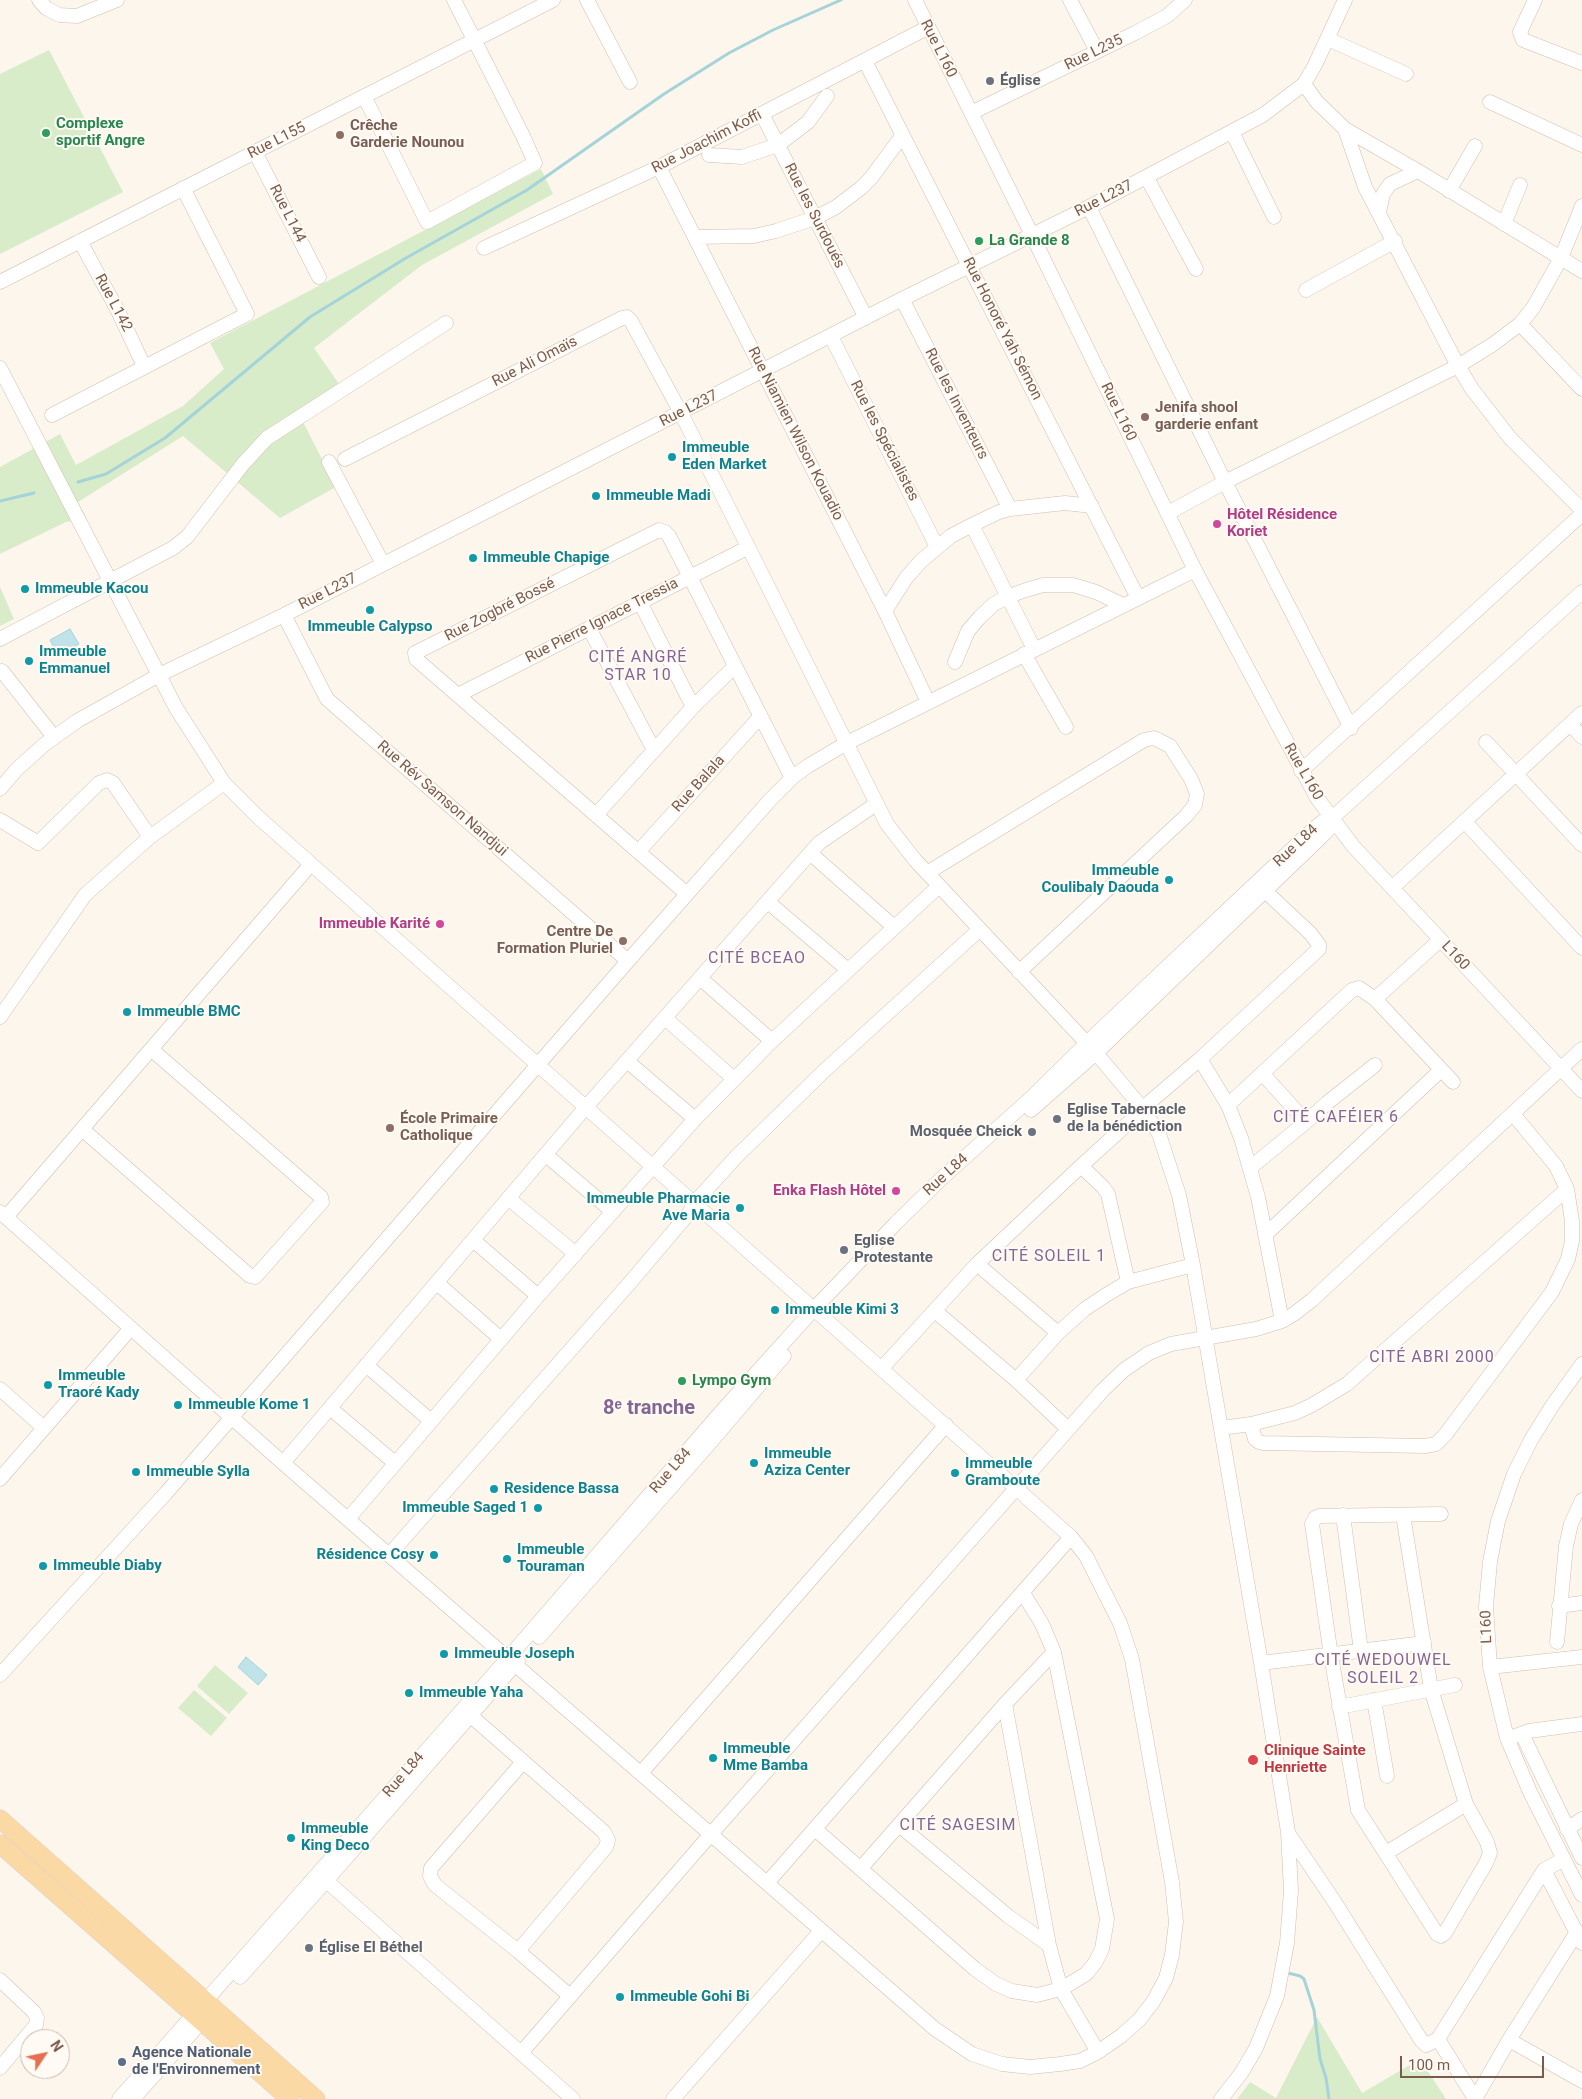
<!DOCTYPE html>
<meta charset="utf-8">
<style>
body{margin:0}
#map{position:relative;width:1582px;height:2099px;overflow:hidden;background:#fdf6ec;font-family:Roboto,sans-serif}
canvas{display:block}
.north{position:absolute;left:20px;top:2029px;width:50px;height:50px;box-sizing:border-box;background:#fffaf3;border:1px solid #cabbb1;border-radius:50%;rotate:56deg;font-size:14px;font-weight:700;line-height:20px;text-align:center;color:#7a5c4d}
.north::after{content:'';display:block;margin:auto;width:18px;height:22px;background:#e76f51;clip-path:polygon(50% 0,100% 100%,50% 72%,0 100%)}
.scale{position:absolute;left:1400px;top:2056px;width:144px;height:22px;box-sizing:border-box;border:2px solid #7a5c4d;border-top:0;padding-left:6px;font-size:15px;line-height:18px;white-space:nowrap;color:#7a5c4d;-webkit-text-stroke:4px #fffaf3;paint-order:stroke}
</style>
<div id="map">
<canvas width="1582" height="2099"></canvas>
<div class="north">N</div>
<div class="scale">100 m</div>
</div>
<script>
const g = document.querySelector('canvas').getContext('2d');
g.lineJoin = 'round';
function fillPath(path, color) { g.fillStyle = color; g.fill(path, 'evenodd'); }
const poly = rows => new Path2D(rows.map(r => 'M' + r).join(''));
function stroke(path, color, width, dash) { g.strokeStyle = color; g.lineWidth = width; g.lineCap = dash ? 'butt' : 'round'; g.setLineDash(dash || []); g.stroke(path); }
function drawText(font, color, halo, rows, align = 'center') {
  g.font = font + ' Roboto,sans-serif'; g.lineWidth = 4; g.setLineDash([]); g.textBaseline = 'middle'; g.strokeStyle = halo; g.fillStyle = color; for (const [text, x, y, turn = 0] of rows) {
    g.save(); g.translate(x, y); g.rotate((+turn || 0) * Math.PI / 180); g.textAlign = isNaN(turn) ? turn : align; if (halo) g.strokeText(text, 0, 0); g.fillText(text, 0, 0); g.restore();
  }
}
fillPath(poly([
 [49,50,123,192,0,254,0,74],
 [541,169,553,194,422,265,314,348,339,384,298,412,336,487,280,518,183,436,78,502,87,519,66,522,0,554,0,467,60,434,76,465,183,406,224,369,210,343],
 [0,587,14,619,0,626],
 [215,1665,248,1693,229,1714,197,1686],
 [194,1690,227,1718,211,1736,178,1708],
 [1317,2017,1362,2093,1420,2059,1446,2099,1237,2099,1250,2082,1276,2098]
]), '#d8ecc9');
const water = poly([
 [70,629,79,644,58,655,50,640,70,629],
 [246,1657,267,1675,258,1685,238,1667,246,1657]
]);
fillPath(water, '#bfe3e8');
stroke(water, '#a5d3da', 1);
stroke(poly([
 [78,482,106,474,165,438,310,317,406,258,527,190,664,94,729,53,773,30,841,0],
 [0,501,34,493],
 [1288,1973,1300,1976,1304,1979,1314,2010,1320,2059,1326,2078,1329,2099]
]), '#a5d3da', 3);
const minor = poly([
 [39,0,46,8,59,15,77,16,117,0],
 [587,0,630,82],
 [915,0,1032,235,1195,570,1317,798,1353,846,1582,1091],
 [1070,0,1097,51],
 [1535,0,1520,32,1523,40,1582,63],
 [1328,39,1406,74],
 [865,61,1138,598],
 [1304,84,1317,102,1345,129,1418,171,1582,271],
 [364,96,427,222,535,163,523,136,454,0],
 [1490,102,1582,145],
 [971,113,1135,33,1167,16,1185,0],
 [762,114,866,318],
 [1345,129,1365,187,1458,366,1472,389,1510,438,1582,510],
 [1232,132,1274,217],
 [255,152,319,277],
 [709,155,742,157,778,145,808,122,827,96],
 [659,167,885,611,928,702],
 [1147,178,1196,269],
 [1449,191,1475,146],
 [1089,207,1225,482,1351,728],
 [1379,212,1383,194,1390,184,1418,171],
 [1504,224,1520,185],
 [695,237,754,236,776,231,815,218,836,207,861,188,871,178,902,136],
 [80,241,118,311,144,366],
 [484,248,659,167,927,28],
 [0,282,553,0],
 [1306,290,1395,241],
 [902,299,1010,509],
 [1520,324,1582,389],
 [831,336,937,547],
 [0,368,176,708,224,783,258,817,1017,1489,1071,1537,1086,1556,1120,1623,1132,1659,1172,1882,1176,1922,1172,1955,1166,1978,1153,2002,1139,2020,1121,2036,1098,2052,1080,2061,1060,2064,1030,2067,1002,2064,972,2054,935,2029,283,1463,0,1212],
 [52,415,247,314,183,188],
 [345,459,622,318,627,317,631,321,681,413,887,824,915,860,1096,1053,1143,1109,1159,1134,1179,1195,1193,1265,1261,1663,1288,1832,1291,1891,1287,1943,1277,1996,1256,2048,1242,2072,1221,2099],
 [329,462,383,564],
 [1168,513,1225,482,1458,366,1492,345,1520,324,1533,308,1561,258,1582,206],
 [972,525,1034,649],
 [640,602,693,707],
 [885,611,906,578,921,561,951,536,972,525,999,512,1010,509,1065,503,1092,506],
 [284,615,327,699,628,961],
 [589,628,654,750],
 [0,639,173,548,187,537,243,464,267,438,446,323],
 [1024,654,1066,727],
 [955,662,968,631,980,617,994,604,1009,596,1026,590,1043,585,1073,585,1096,592,1123,605],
 [2,671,54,737],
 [458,695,747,548],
 [1570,724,1582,737],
 [1486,742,1582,845],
 [1301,771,1582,514],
 [0,789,17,769,45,744,77,721,159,675,284,615,902,299,1089,207,1263,115,1304,84,1315,65,1345,0],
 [596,815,693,707,735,666],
 [0,820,38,843,99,783,107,780,113,783,150,837],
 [1465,822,1582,948],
 [638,852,760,717],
 [810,853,894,927],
 [927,873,1144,740,1154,738,1170,746,1191,779,1197,794,1195,805,1186,816,1019,972],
 [1392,888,1582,713],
 [687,894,416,659,415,653,659,530,665,532,669,536,690,577,792,778],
 [768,902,848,970],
 [700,978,772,1041],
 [1375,999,1453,1082],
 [0,1017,85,895,150,837,224,783],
 [665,1018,734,1079],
 [1200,1059,1228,1105,1241,1138,1258,1197,1282,1321],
 [627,1061,695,1119],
 [1262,1073,1306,1122,1327,1103,1375,1065],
 [1228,1105,1352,990,1359,988,1375,999,1440,940],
 [1031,1110,1096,1053,1317,841,1329,829,1331,819],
 [82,1129,250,1276,255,1277,322,1202,321,1197,151,1049],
 [546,1155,613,1212],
 [1081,1166,1103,1187,1108,1194,1128,1282],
 [1250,1168,1306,1122],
 [508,1198,576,1254],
 [6,1217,311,864],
 [1265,1235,1441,1070],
 [473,1240,538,1296],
 [977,1264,1058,1333],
 [437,1283,501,1339],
 [935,1311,1016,1380,1068,1429],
 [1582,1364,1552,1406,1531,1440,1514,1474,1498,1521,1490,1562,1486,1606,1490,1667,1507,1738,1530,1792,1582,1895],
 [366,1365,431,1421],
 [882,1368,977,1264,1081,1166,1135,1117,1151,1101,1200,1059,1319,949,1319,945,1311,934,1264,890],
 [1016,1380,1058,1333,1085,1309,1106,1295,1128,1282,1193,1265],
 [0,1389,44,1428],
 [330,1408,395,1463],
 [1251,1424,1255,1439,1259,1442,1263,1443,1425,1446,1436,1444,1445,1435,1552,1292,1568,1259,1572,1241,1572,1221,1567,1189,1556,1166,1513,1114],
 [1221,1428,1251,1424,1295,1413,1312,1405,1347,1384,1567,1189],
 [283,1463,586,1107,819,843,876,804],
 [0,1479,131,1328],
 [1343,1515,1361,1651],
 [1403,1515,1431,1689,1466,1804,1487,1842,1490,1853,1486,1863,1445,1933,1441,1936,1437,1934,1358,1810,1331,1656,1312,1524,1315,1518,1319,1516,1441,1514],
 [348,1519,538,1296,695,1119,772,1041,939,886],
 [389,1555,628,1285,689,1213,695,1202,737,1156,824,1071,979,930],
 [1559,1606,1582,1603],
 [539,1637,709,1444,784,1356],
 [1557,1642,1566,1546,1571,1524,1582,1500],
 [1261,1663,1424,1643],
 [1490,1667,1582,1657],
 [0,1675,166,1493,628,961,770,800,794,776,808,766,845,744,1195,570],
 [1374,1700,1387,1776],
 [1005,1704,1049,1945,1061,1989,1098,2052],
 [1339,1707,1455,1685],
 [463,1709,604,1832,608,1840,606,1847,518,1951],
 [1522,1734,1582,1858],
 [1515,1736,1529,1731,1582,1724],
 [523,1762,431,1868,430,1876,435,1885,518,1951,570,1996],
 [641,1773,946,1425],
 [899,1825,1008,1916,1049,1945],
 [815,1829,975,1969,996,1984,1012,1991,1037,1995,1061,1989,1086,1974,1095,1963,1102,1949,1107,1919,1054,1652,1042,1624,1023,1593],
 [1567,1829,1582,1819],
 [1288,1833,1334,1901,1421,2040,1426,2045,1438,2039,1544,1870,1564,1859],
 [1386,1853,1466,1804],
 [861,1868,1005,1704,1054,1652],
 [1544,1870,1582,1943],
 [321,1876,573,2099],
 [767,1883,1071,1537],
 [240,1977,326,1881,518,1661],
 [0,1980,34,2012,37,2018,36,2025,0,2068],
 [1438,2039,1475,2099],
 [1509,2040,1582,2081],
 [521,2053,711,1834,1103,1390,1124,1370,1149,1353,1171,1344,1256,1329,1282,1321,1294,1314,1312,1300,1582,1049],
 [119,2099,509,1657,721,1412,814,1309,896,1223,942,1178,1032,1097,1097,1033,1309,833,1322,822,1331,819,1582,592],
 [133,2099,208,2014],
 [673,2099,821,1931],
 [1475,2099,1509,2040,1577,1932]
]);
const major = poly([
 [0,1819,316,2099],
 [0,1844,290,2099]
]);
stroke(minor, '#d1beb0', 15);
stroke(major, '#dad1cd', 19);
stroke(minor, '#fff', 14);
stroke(major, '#fbd9a5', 18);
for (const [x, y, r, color] of [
 [990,81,5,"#6b7280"],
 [46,133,5,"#2e9e5b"],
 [340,135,5,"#8d6e63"],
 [979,241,5,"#2e9e5b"],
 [1145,417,5,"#8d6e63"],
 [672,457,5,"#0f9aa8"],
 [596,496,5,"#0f9aa8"],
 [1217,524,5,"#d1479c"],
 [473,558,5,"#0f9aa8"],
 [25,589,5,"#0f9aa8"],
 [370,610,5,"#0f9aa8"],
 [29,661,5,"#0f9aa8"],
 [1169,880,5,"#0f9aa8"],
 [440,924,5,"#d1479c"],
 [623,941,5,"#8d6e63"],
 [127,1012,5,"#0f9aa8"],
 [1057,1119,5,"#6b7280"],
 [390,1128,5,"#8d6e63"],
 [1032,1132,5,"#6b7280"],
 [896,1191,5,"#d1479c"],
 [740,1208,5,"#0f9aa8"],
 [844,1250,5,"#6b7280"],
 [775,1310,5,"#0f9aa8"],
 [682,1381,5,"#2e9e5b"],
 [48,1385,5,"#0f9aa8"],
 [178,1405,5,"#0f9aa8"],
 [754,1463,5,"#0f9aa8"],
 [136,1472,5,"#0f9aa8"],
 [955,1473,5,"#0f9aa8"],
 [494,1489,5,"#0f9aa8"],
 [538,1508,5,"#0f9aa8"],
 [434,1555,5,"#0f9aa8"],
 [507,1559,5,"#0f9aa8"],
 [43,1566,5,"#0f9aa8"],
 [444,1654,5,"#0f9aa8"],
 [409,1693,5,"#0f9aa8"],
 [713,1758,5,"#0f9aa8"],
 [1253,1760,6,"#e0444e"],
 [291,1838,5,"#0f9aa8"],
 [309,1948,5,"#6b7280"],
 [620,1997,5,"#0f9aa8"],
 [122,2062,5,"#5c6f8a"]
]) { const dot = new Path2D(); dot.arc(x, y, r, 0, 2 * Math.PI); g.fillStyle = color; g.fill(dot); stroke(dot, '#fffaf3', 2); }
drawText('15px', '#7a5c4d', '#fffaf3', [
 ["Rue L160",938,49,63],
 ["Rue L235",1094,53,-26],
 ["Rue L155",277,141,-27],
 ["Rue Joachim Koffi",707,142,-27],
 ["Rue L237",1104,199,-27],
 ["Rue L144",287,214,63],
 ["Rue les Surdoués",814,216,63],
 ["Rue L142",113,303,62],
 ["Rue Honoré Yah Sémon",1002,329,63],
 ["Rue Ali Omaïs",535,362,-27],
 ["Rue les Inventeurs",956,404,63],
 ["Rue L237",689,409,-27],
 ["Rue L160",1118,412,64],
 ["Rue Niamien Wilson Kouadio",795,434,63],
 ["Rue les Spécialistes",884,441,63],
 ["Rue L237",328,592,-27],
 ["Rue Zogbré Bossé",500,610,-27],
 ["Rue Pierre Ignace Tressia",602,621,-27],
 ["Rue L160",1303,772,60],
 ["Rue Balala",699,784,-48],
 ["Rue Rév Samson Nandjui",442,799,41],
 ["Rue L84",1296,846,-43],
 ["L160",1455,956,47],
 ["Rue L84",946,1175,-42],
 ["Rue L84",671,1471,-49],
 ["L160",1487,1627,-92],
 ["Rue L84",404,1775,-49]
]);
drawText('bold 15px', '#5b616d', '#fffaf3', [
 ["Église",1000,81],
 ["Eglise Tabernacle",1067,1110],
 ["de la bénédiction",1067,1127],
 ["Mosquée Cheick",1022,1132,"right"],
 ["Eglise",854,1241],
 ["Protestante",854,1258],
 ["Église El Béthel",319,1948]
], 'left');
drawText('bold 15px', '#27864d', '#fffaf3', [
 ["Complexe",56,124],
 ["sportif Angre",56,141],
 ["La Grande 8",989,241],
 ["Lympo Gym",692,1381]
], 'left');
drawText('bold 15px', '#785e54', '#fffaf3', [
 ["Crêche",350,126],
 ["Garderie Nounou",350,143],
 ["Jenifa shool",1155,408],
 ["garderie enfant",1155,425],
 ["Centre De",613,932,"right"],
 ["Formation Pluriel",613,949,"right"],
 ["École Primaire",400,1119],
 ["Catholique",400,1136]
], 'left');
drawText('bold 15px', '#0d838f', '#fffaf3', [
 ["Immeuble",682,448],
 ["Eden Market",682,465],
 ["Immeuble Madi",606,496],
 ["Immeuble Chapige",483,558],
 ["Immeuble Kacou",35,589],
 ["Immeuble Calypso",370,627,"center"],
 ["Immeuble",39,652],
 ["Emmanuel",39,669],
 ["Immeuble",1159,871,"right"],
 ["Coulibaly Daouda",1159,888,"right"],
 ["Immeuble BMC",137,1012],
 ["Immeuble Pharmacie",730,1199,"right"],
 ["Ave Maria",730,1216,"right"],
 ["Immeuble Kimi 3",785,1310],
 ["Immeuble",58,1376],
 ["Traoré Kady",58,1393],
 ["Immeuble Kome 1",188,1405],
 ["Immeuble",764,1454],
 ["Aziza Center",764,1471],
 ["Immeuble",965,1464],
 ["Gramboute",965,1481],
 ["Immeuble Sylla",146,1472],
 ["Residence Bassa",504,1489],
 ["Immeuble Saged 1",528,1508,"right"],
 ["Immeuble",517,1550],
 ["Touraman",517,1567],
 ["Résidence Cosy",424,1555,"right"],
 ["Immeuble Diaby",53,1566],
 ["Immeuble Joseph",454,1654],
 ["Immeuble Yaha",419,1693],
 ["Immeuble",723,1749],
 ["Mme Bamba",723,1766],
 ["Immeuble",301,1829],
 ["King Deco",301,1846],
 ["Immeuble Gohi Bi",630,1997]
], 'left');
drawText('bold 15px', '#b23c85', '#fffaf3', [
 ["Hôtel Résidence",1227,515,"left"],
 ["Koriet",1227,532,"left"],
 ["Immeuble Karité",430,924],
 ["Enka Flash Hôtel",886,1191]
], 'right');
drawText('bold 15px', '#be3a42', '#fffaf3', [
 ["Clinique Sainte",1264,1751],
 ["Henriette",1264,1768]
], 'left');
drawText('bold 15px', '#4e5e75', '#fffaf3', [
 ["Agence Nationale",132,2053],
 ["de l'Environnement",132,2070]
], 'left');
g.letterSpacing = '1px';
drawText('16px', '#846695', '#fffaf3', [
 ["CITÉ ANGRÉ",638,658],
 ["STAR 10",638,676],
 ["CITÉ BCEAO",757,959],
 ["CITÉ CAFÉIER 6",1336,1118],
 ["CITÉ SOLEIL 1",1049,1257],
 ["CITÉ ABRI 2000",1432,1358],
 ["CITÉ WEDOUWEL",1383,1661],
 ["SOLEIL 2",1383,1679],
 ["CITÉ SAGESIM",958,1826]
]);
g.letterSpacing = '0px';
drawText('bold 20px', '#846695', '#fffaf3', [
 ["8ᵉ tranche",649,1409]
]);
</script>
